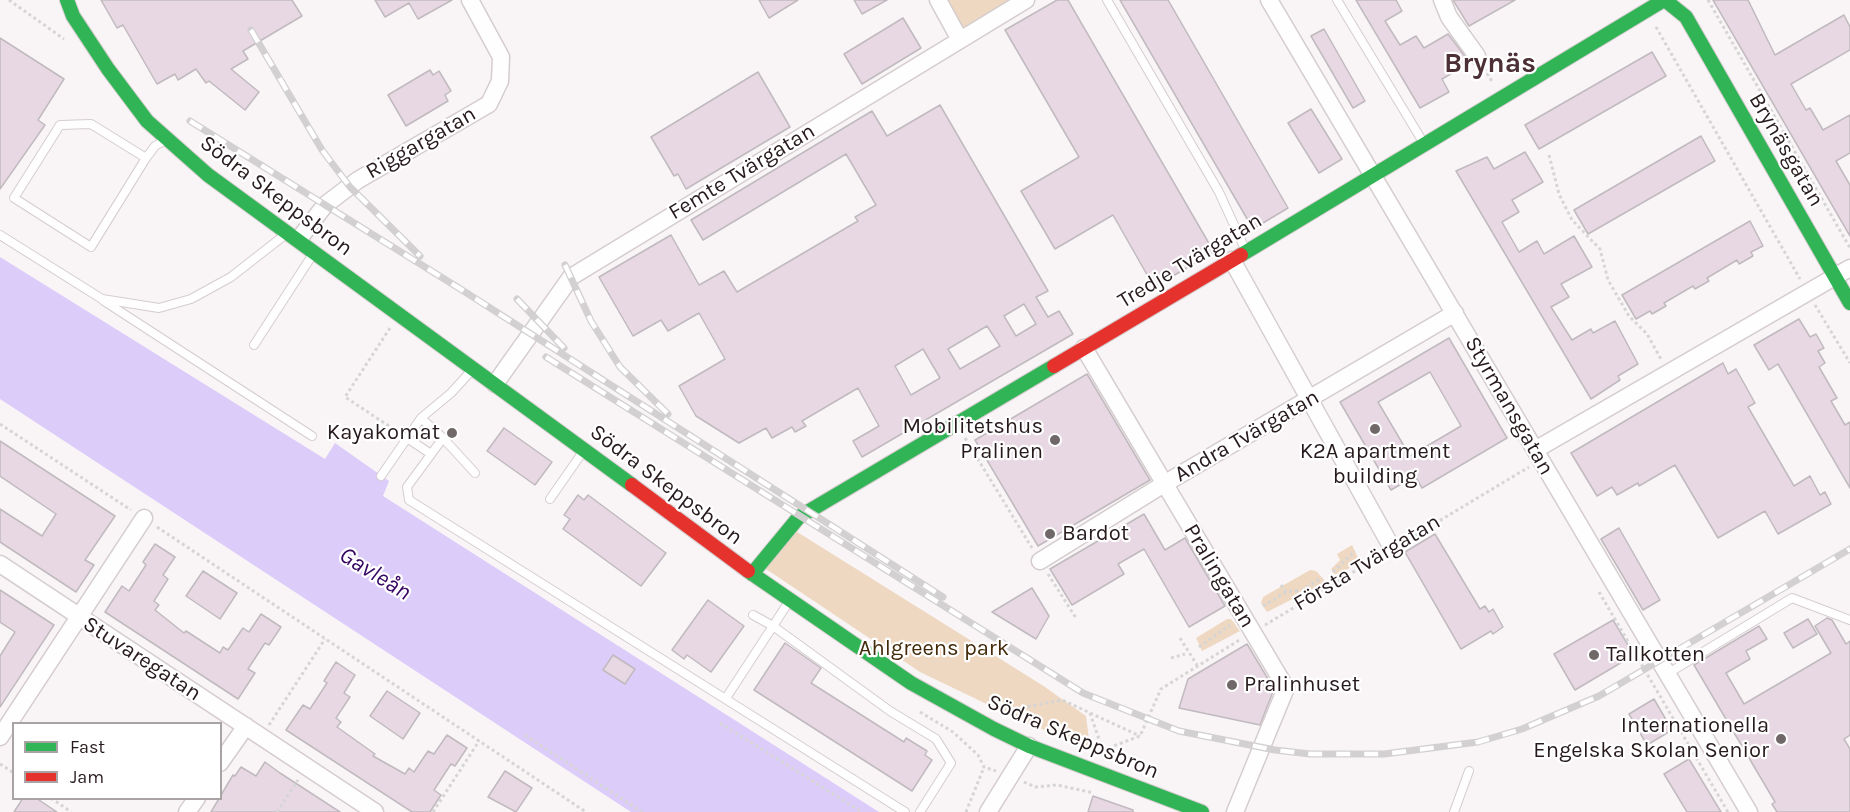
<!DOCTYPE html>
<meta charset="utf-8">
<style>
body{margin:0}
#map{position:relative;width:1850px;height:812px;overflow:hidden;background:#f9f5f6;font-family:Karla,sans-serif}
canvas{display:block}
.legend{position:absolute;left:12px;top:722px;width:210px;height:78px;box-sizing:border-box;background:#fff;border:2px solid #a9a3a4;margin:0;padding:8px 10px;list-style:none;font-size:18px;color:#271a1c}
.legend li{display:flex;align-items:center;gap:12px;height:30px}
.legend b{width:30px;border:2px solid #a9a3a4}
</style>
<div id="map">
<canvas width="1850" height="812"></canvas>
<ul class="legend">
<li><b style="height:8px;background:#30b455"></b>Fast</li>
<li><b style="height:8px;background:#e5322d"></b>Jam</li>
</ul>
</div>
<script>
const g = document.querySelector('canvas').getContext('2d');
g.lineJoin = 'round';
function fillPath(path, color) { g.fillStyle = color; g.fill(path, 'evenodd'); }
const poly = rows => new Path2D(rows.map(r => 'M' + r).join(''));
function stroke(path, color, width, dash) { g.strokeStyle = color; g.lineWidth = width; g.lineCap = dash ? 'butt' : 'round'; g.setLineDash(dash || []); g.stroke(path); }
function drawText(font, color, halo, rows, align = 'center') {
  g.font = font + ' Karla,sans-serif'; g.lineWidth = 4.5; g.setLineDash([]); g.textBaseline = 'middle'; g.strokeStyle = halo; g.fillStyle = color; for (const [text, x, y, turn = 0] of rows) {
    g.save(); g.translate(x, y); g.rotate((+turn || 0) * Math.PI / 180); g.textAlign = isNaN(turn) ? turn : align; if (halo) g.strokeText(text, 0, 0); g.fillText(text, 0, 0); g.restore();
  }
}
fillPath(poly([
 [942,0,1009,0,959,30],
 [794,530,1042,685,1086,716,1090,747,1026,723,920,672,766,569],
 [1352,545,1360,562,1336,576,1331,569,1340,560,1337,554],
 [1310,570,1316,571,1326,582,1267,612,1261,603,1263,597],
 [1227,619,1231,619,1240,631,1202,651,1196,638]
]), '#efd8c1');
fillPath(poly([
 [0,257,325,459,335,443,389,481,383,496,879,812,631,812,0,399]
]), '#dcccfa');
const building = poly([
 [101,0,292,0,302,16,243,51,248,59,231,69,259,92,245,110,209,81,206,83,196,69,178,80,175,74,157,84,123,25,117,28,101,0],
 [375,0,452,0,418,19,409,3,385,17,375,0],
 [759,0,798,0,769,18,759,0],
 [854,0,887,0,862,14,854,0],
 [1057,0,1068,0,1214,252,1154,287,1113,215,1055,249,1021,191,1079,157,1005,30,1057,0],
 [1120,0,1168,0,1288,208,1253,229,1120,0],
 [1356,0,1396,0,1402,11,1385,21,1400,45,1416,36,1424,48,1448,34,1470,63,1442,79,1449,92,1420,108,1356,0],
 [1453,0,1515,0,1469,26,1453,0],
 [1713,0,1748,0,1775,55,1844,15,1850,27,1850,50,1791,84,1806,110,1810,108,1823,130,1850,115,1850,153,1836,161,1850,185,1850,236,1713,0],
 [903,18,921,48,862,84,844,54,903,18],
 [1324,29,1365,101,1353,108,1311,36,1324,29],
 [0,38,64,79,38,120,45,125,0,189,0,38],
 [1652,52,1666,76,1539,149,1525,125,1652,52],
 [430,70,433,75,439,71,451,91,445,95,448,101,406,126,388,95,430,70],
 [758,72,790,127,686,189,678,174,674,176,651,137,758,72],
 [940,105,1048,291,1036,297,1048,317,1059,311,1073,334,862,457,853,441,879,426,858,388,802,421,806,426,795,432,792,427,772,438,766,428,739,443,696,416,679,386,725,359,699,313,668,331,661,320,633,336,599,277,671,235,699,285,724,271,737,292,858,221,855,217,876,205,846,154,703,240,691,220,872,111,887,136,940,105],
 [1024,304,1036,324,1016,336,1004,316,1024,304],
 [987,326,1000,346,960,369,948,349,987,326],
 [923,349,940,378,911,395,895,366,923,349],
 [1311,109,1342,159,1319,173,1288,123,1311,109],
 [1701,136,1715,161,1588,234,1574,210,1701,136],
 [1525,152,1543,182,1512,200,1519,212,1502,222,1519,252,1537,241,1544,254,1574,236,1592,267,1561,284,1569,297,1551,307,1572,340,1591,329,1593,333,1615,321,1638,364,1618,376,1620,380,1591,399,1456,171,1487,157,1494,169,1525,152],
 [1750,221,1763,246,1751,252,1753,256,1739,264,1737,260,1707,278,1709,281,1695,289,1693,286,1664,303,1666,306,1652,314,1650,311,1636,319,1622,295,1750,221],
 [1799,319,1810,337,1816,334,1824,348,1818,351,1825,363,1819,367,1837,398,1831,401,1845,425,1850,422,1850,488,1778,364,1769,370,1754,345,1799,319],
 [1449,338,1507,438,1422,488,1415,476,1391,490,1340,402,1449,338],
 [1430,372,1461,426,1410,456,1378,402,1430,372],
 [1723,363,1728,374,1736,369,1755,403,1748,407,1794,486,1810,476,1820,495,1825,492,1831,504,1778,534,1765,511,1718,538,1675,465,1639,486,1638,483,1617,495,1612,487,1597,496,1571,453,1723,363],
 [1087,374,1150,480,1038,546,975,440,1087,374],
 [504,428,552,462,535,485,487,451,504,428],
 [0,441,115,516,85,560,94,565,76,592,0,542,0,509,42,536,56,514,0,476,0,441],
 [578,495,584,500,588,495,666,553,641,586,563,529,570,519,564,515,578,495],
 [1144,514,1165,550,1185,538,1225,606,1189,627,1144,549,1118,564,1124,574,1072,605,1050,569,1144,514],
 [1619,528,1660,600,1643,610,1601,539,1619,528],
 [1435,534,1480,609,1485,606,1489,612,1493,609,1503,627,1493,634,1491,631,1461,649,1405,552,1435,534],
 [155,544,175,557,163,575,168,579,154,601,159,605,155,610,184,633,186,631,220,653,223,647,228,650,243,628,249,632,261,614,281,627,269,645,265,643,248,669,255,673,238,699,105,612,122,586,129,591,146,565,143,562,155,544],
 [203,571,237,593,220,619,186,596,203,571],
 [1032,588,1049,616,1036,639,992,612,1032,588],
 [0,590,54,625,0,707,0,656,15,632,0,622,0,590],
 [708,600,744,626,711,672,687,655,684,659,672,650,708,600],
 [1827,618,1832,620,1846,644,1850,641,1850,735,1844,739,1850,749,1850,812,1777,812,1772,804,1775,802,1694,665,1759,626,1767,639,1746,651,1750,659,1726,673,1744,704,1831,653,1815,626,1827,618],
 [1808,619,1817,634,1793,648,1784,633,1808,619],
 [1613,620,1634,655,1575,690,1554,654,1613,620],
 [785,643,821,668,811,683,904,742,906,738,927,751,925,755,932,760,912,791,754,690,785,643],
 [1247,644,1274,689,1260,725,1179,708,1188,679,1247,644],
 [613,655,635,669,625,684,603,670,613,655],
 [336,662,355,675,344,693,350,697,336,718,341,722,337,727,375,754,373,756,405,774,409,768,414,772,428,751,434,754,447,735,467,748,455,766,451,764,434,790,441,795,430,812,412,812,286,730,303,705,310,709,327,683,324,681,336,662],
 [387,691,420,713,403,739,370,716,387,691],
 [1654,699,1672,730,1647,745,1629,714,1654,699],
 [1689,759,1721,812,1687,812,1664,774,1689,759],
 [265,762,280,773,340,812,211,812,233,775,235,776,241,767,256,776,265,762],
 [505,771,532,788,516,812,488,797,505,771],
 [1093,796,1133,810,1133,812,1088,812,1093,796],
 [23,798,36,798,57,812,14,812,23,798]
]);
fillPath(building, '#e8d8e4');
stroke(building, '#c0babe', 1.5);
const lane = poly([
 [1107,0,1219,192,1245,249],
 [1337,0,1423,142],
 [146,158,91,124,60,125,14,198,91,247,146,158,155,146,164,141],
 [0,235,102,299,159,308,191,299,231,277,286,234],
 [104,301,312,436],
 [254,345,315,251],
 [421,418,443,438,407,487,409,500,905,812],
 [407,438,431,454],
 [443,438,475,473],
 [381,476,421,418,451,393,473,369],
 [550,499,582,453],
 [753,615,773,626,788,603],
 [1667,674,1792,598,1850,620],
 [726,698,773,626,890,711,936,739,951,763,920,812],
 [1454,812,1469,771]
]);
const street = poly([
 [938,0,960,40],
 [1269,0,1749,812],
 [1442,0,1449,17,1477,56],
 [299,239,325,205,358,180,489,104,500,81,501,57,470,0],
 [1232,260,1392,548],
 [1084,348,1286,688,1235,812],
 [495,384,571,277,1026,0],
 [1535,450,1850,268],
 [1040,561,1164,484,1455,313],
 [0,564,375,812],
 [0,737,144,518],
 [220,763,246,726],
 [187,812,197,798],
 [988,812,1029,746]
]);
const fast = poly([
 [67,0,73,16,108,69,147,121,208,175,632,485],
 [1665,0,1686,17,1850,303],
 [1241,255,1664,0],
 [748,571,911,683,994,729,1029,746,1202,812],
 [752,574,799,517,1054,366]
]);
const jam = poly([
 [1054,366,1241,255],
 [632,485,748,571]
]);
stroke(lane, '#d5ccce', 10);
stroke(street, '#d5ccce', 19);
stroke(fast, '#d5ccce', 16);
stroke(jam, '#d5ccce', 16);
stroke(poly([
 [9,0,64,39],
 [1708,0,1850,248],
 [1656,27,1800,279],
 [1484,68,1493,83],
 [1549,155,1559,194,1572,220,1600,249,1608,280,1629,316,1647,334,1662,361],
 [1815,305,1850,363],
 [390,328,345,397,398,432],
 [0,424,131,510],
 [965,438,1032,548],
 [157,527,586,812],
 [1404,542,1529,467],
 [1333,572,1355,551],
 [1048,574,1076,618],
 [1281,585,1286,592],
 [1599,592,1728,812],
 [1263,606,1286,592,1302,590,1322,578],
 [1265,625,1380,556],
 [1180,638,1197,665],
 [1199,647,1230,625],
 [1171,658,1185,654],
 [1010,710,1062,700,1140,736],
 [920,712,953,732,978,755,984,767,996,771],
 [1090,713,1103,751],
 [720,723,862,812],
 [269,725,325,639],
 [525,735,642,812],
 [1103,750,1140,736,1161,689,1241,639],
 [0,764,14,773],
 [1024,782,1035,787,1057,785,1094,793],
 [51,798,71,812],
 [277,812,298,780],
 [433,812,479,741],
 [966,812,984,767]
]), '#d6d5d5', 3, [3, 3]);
stroke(lane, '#fefefe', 8);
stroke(street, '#fefefe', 16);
stroke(fast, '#30b455', 14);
stroke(jam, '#e5322d', 14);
const rail = poly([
 [251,30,322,150,350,187,420,256],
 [190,121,462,290,943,597],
 [565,265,591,321,620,367,668,414],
 [517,299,564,348],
 [546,357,1083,693,1179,731,1275,750,1310,754,1384,754,1478,742,1522,729,1599,696,1850,549]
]);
stroke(rail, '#d2d0d1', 7);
stroke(rail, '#fff', 4.5, [14]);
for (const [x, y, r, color] of [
 [1375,429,6,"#706768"],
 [452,433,6,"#706768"],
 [1055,440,6,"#706768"],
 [1050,534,6,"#706768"],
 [1594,655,6,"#706768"],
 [1232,685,6,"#706768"],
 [1781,739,6,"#706768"]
]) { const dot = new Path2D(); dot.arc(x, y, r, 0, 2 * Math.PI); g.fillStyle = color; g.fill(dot); stroke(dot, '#fff', 2); }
drawText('22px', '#271a1c', '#fff', [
 ["Riggargatan",421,143,-30],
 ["Brynäsgatan",1786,150,60],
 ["Femte Tvärgatan",742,172,-31],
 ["Södra Skeppsbron",276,196,37],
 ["Tredje Tvärgatan",1190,261,-31],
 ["Styrmansgatan",1509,406,60],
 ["Andra Tvärgatan",1247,436,-30],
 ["Södra Skeppsbron",666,485,37],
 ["Första Tvärgatan",1367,563,-31],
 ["Pralingatan",1219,576,59],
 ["Stuvaregatan",142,659,33],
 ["Södra Skeppsbron",1073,737,23]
]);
drawText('22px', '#271a1c', '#fff', [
 ["Mobilitetshus",1043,427],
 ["Pralinen",1043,452],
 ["Kayakomat",440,433],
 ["K2A apartment",1375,452,"center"],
 ["building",1375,477,"center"],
 ["Bardot",1062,534,"left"],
 ["Tallkotten",1606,655,"left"],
 ["Pralinhuset",1244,685,"left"],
 ["Internationella",1769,726],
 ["Engelska Skolan Senior",1769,751]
], 'right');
drawText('22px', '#422a0a', '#fff', [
 ["Ahlgreens park",934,649]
]);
drawText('italic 24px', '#360663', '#fff', [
 ["Gavleån",375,574,32]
]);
drawText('bold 28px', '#4c3036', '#fff', [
 ["Brynäs",1490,64]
]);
</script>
